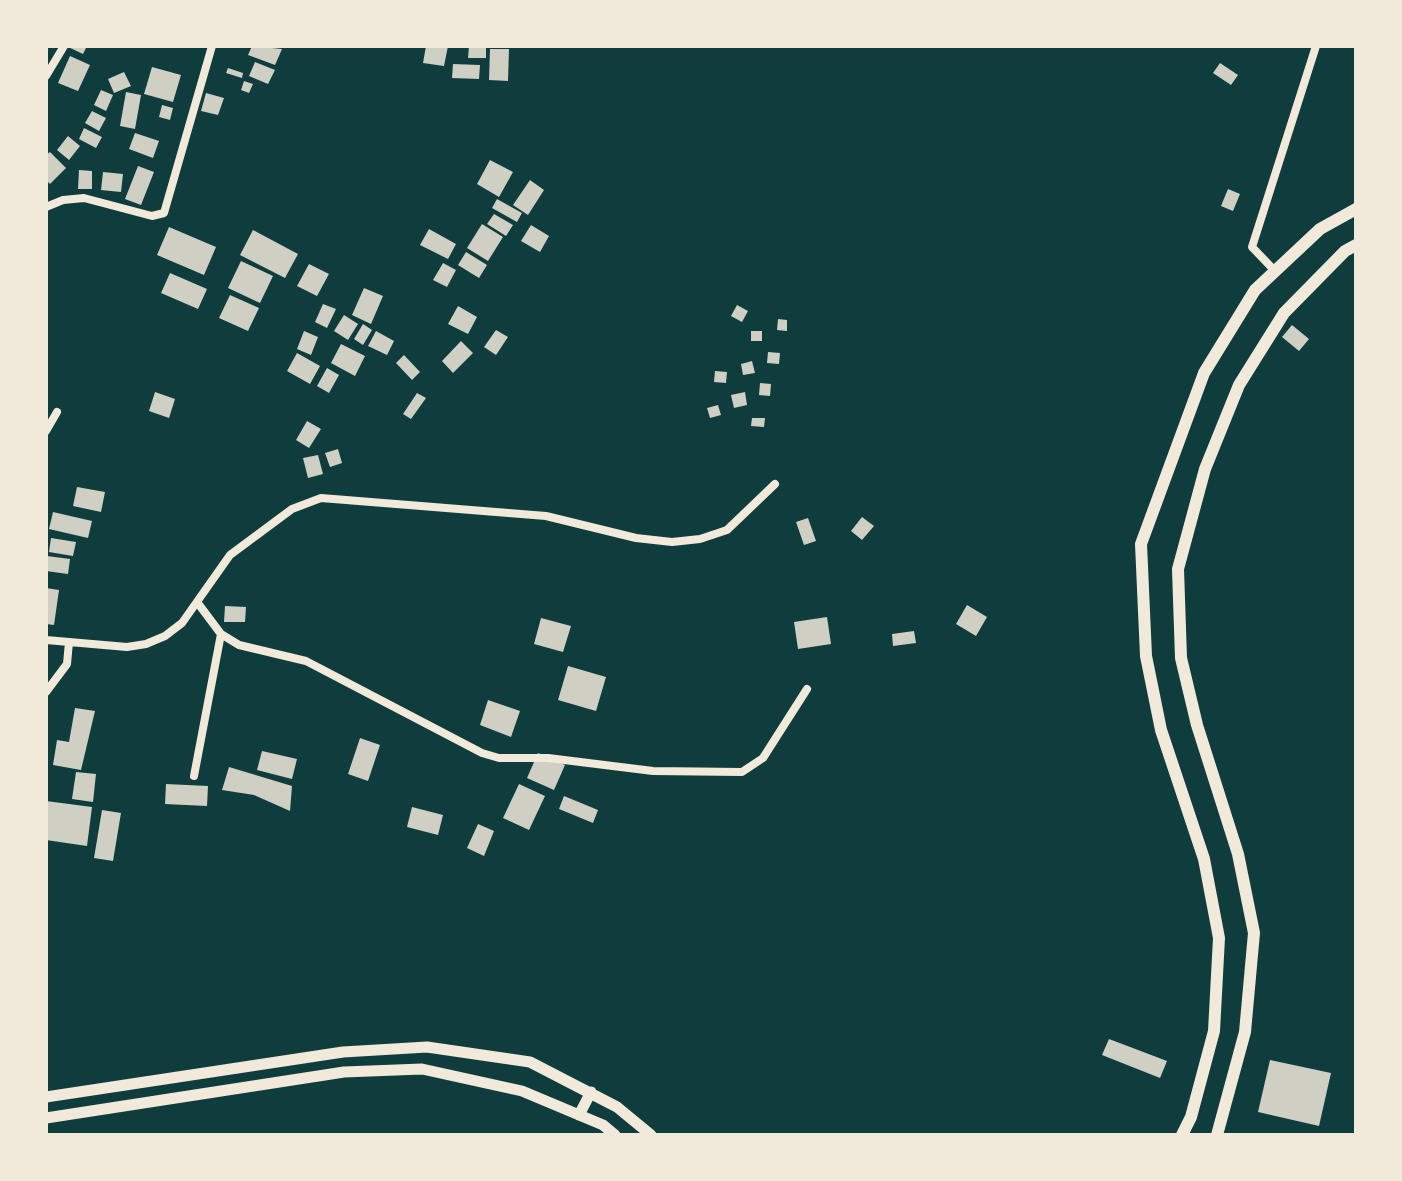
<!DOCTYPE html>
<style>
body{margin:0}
#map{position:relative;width:1402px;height:1181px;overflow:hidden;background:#0f3d3e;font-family:Karla,sans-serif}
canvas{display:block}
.frame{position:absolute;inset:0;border:48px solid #f1e9da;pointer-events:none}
</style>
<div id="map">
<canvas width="1402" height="1181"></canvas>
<div class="frame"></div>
</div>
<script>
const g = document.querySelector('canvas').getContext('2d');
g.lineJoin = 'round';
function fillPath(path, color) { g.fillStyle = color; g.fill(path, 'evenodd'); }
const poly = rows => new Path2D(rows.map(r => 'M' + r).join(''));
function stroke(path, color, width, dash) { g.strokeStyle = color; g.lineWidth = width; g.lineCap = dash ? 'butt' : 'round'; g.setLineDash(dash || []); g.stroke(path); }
fillPath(poly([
 [66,46,87,46,83,54],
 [252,46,282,49,275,65,248,55],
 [426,46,448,46,444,66,423,63],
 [469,46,486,46,486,58,468,58],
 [490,49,509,49,508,81,489,80],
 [70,56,90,65,78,91,58,83],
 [255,62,275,70,268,84,249,76],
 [1220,63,1238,75,1231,85,1213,73],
 [453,64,480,65,479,79,452,78],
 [152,67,181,75,173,102,144,94],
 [228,68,243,73,242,78,226,73],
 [124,72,131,86,114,93,108,79],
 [244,81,253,84,249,93,241,90],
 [101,90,113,95,106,111,94,105],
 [126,92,141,95,135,129,120,126],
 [206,93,224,98,218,115,201,111],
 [162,105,173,108,170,120,159,117],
 [92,111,106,118,99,131,85,123],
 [84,128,102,137,96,148,79,139],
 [135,133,159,141,153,158,129,149],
 [68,136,80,146,69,160,57,150],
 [50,152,66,168,50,184,46,180,46,155],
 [490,160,513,172,499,197,477,184],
 [138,166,154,172,141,205,125,199],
 [79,170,92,171,92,189,78,189],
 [103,172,123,174,121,192,101,190],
 [530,180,544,190,528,215,513,205],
 [1228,189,1240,194,1233,211,1221,206],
 [497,199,522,213,517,222,492,208],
 [494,214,513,225,506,236,487,224],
 [482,224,503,237,488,261,467,248],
 [531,225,549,236,540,252,521,241],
 [169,227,216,247,204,275,157,255],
 [429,229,456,244,448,259,420,245],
 [253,230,298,254,285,278,240,255],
 [466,252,487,265,479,278,458,265],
 [241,261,273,276,260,303,228,288],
 [443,263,456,270,447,287,433,280],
 [309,264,329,274,317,296,297,286],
 [170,273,207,289,198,309,161,293],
 [364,288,383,296,371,324,352,315],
 [230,295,259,308,248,331,219,318],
 [323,304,336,309,327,328,315,322],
 [737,305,748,311,742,322,731,316],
 [458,306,477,317,468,334,448,324],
 [344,315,358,324,348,340,334,331],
 [778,319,787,320,787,331,777,330],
 [363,324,372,330,363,345,354,339],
 [1292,325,1309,339,1299,351,1282,337],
 [496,330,508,337,496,355,484,347],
 [304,331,318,337,311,355,297,349],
 [376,331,394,341,387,355,368,346],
 [751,331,762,331,762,341,751,341],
 [461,341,473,353,453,373,442,361],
 [341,344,365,356,355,376,331,363],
 [768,352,780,353,779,364,767,363],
 [297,353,320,366,310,384,287,371],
 [404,355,420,372,412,380,396,363],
 [752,361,755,373,743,375,741,364],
 [327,368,339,375,329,393,317,386],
 [715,371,727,372,726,383,714,382],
 [760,383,771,384,770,396,759,395],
 [155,392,175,399,169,418,149,411],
 [745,392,747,405,734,408,731,395],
 [417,393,426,398,411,419,403,414],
 [718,405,721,415,710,418,707,408],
 [752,418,765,418,764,427,751,426],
 [307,421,321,429,309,448,296,440],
 [338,449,342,463,330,467,325,453],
 [318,455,323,474,308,478,303,458],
 [77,487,105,492,101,512,73,506],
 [53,512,92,521,88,538,49,529],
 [862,517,874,526,862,540,851,531],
 [808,518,816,541,804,545,796,522],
 [51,538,76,542,73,556,49,552],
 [47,556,70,559,68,574,46,571],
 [46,588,59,590,54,625,46,624],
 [967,605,987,617,976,636,956,624],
 [225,606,246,607,245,622,224,622],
 [827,617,831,644,798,649,794,622],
 [541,618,571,626,563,652,534,644],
 [914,631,916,643,893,646,892,634],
 [568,666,606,677,596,711,558,700],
 [488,700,520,711,511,737,480,725],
 [75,708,95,711,81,770,53,765,57,740,69,742],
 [360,738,380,745,368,781,348,774],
 [262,751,297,759,292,779,257,770],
 [538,753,565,765,554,790,527,778],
 [229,767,292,786,290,811,254,795,222,790],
 [76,772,96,774,93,802,72,799],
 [166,784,208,786,207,806,165,804],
 [519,784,545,796,529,830,503,818],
 [564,796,598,810,593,823,559,809],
 [46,801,92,807,87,846,46,840],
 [412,807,443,815,438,835,407,827],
 [102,810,121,813,113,861,94,858],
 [478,824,494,831,484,856,467,848],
 [1109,1039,1167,1061,1160,1078,1102,1055],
 [1270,1060,1331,1073,1319,1126,1258,1112]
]), '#cfcfc3');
stroke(poly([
 [46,76,64,46],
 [46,207,63,200,84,198,152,216,164,213,212,46],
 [1275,271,1252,247,1316,46],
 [46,431,57,412],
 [197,602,221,634,239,645,306,661,482,753,499,758,548,758,653,771,742,772,763,758,807,689],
 [46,640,127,647,146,644,165,636,182,623,230,555,292,509,321,498,546,516,636,538,672,542,700,539,727,530,775,484],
 [46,692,67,664,69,642],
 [194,776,221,634]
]), '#f1e9da', 8);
stroke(poly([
 [46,1097,343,1052,427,1047,530,1062,617,1107,651,1135],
 [579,1115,591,1092],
 [46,1118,344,1072,422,1069,522,1091,603,1125,615,1135]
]), '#f1e9da', 11);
stroke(poly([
 [1182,1135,1191,1117,1214,1031,1219,938,1204,859,1161,730,1146,656,1141,544,1204,373,1255,290,1320,229,1356,209],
 [1217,1135,1245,1032,1254,933,1238,854,1197,725,1181,658,1178,569,1205,469,1239,385,1284,313,1345,251,1356,245]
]), '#f1e9da', 12);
</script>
